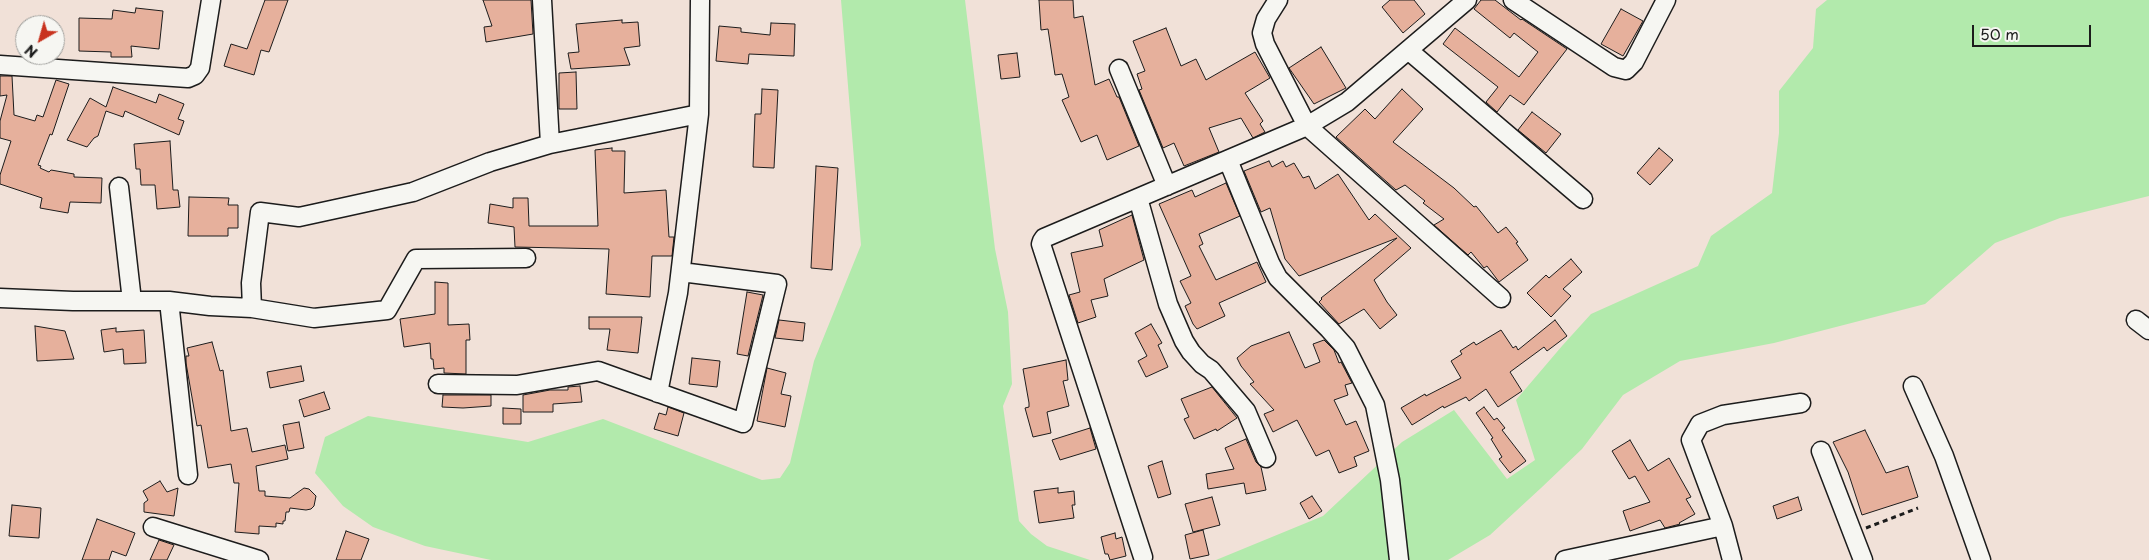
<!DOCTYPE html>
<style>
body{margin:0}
#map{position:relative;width:2149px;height:560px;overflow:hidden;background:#f1e1d8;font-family:"Playpen Sans",sans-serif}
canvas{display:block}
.north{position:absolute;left:15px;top:15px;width:50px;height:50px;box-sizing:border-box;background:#f6f6f2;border:1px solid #9f9f9c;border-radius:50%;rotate:218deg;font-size:14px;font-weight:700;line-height:20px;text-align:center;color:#1c1c1c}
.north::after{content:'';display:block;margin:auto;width:18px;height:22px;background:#c8321e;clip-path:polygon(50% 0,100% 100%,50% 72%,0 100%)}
.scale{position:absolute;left:1972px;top:25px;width:119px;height:22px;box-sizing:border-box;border:2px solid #1c1c1c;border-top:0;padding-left:6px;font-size:15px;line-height:18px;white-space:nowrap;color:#1c1c1c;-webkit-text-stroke:4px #f6f6f2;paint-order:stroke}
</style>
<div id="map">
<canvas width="2149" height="560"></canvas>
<div class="north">N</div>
<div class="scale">50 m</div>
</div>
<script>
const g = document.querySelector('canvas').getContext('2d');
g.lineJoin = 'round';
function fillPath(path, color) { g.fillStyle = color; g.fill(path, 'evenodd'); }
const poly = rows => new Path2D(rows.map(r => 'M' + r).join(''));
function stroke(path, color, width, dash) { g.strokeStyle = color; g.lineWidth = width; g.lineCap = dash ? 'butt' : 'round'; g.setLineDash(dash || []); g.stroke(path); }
fillPath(poly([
 [841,0,965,0,995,249,1008,312,1012,384,1003,406,1019,521,1031,534,1047,546,1090,560,491,560,425,546,373,527,343,506,315,473,325,437,368,416,528,442,603,419,762,480,780,478,790,463,814,361,861,245],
 [1827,0,2149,0,2149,196,2060,218,1995,243,1925,304,1774,343,1680,361,1623,395,1582,449,1541,488,1490,535,1448,560,1216,560,1323,516,1402,442,1454,410,1507,479,1535,460,1516,400,1562,346,1591,314,1698,266,1711,236,1772,193,1779,133,1779,91,1813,48,1816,9]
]), '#b2eaac');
const building = poly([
 [265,0,288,0,269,52,261,50,254,75,224,66,231,44,247,49,265,0],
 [483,0,531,0,533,34,486,42,484,27,492,26,483,0],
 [1039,0,1073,0,1074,18,1083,16,1095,85,1109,79,1117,97,1119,97,1139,146,1107,160,1097,135,1081,142,1062,100,1069,97,1062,74,1055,75,1048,29,1041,30,1039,0],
 [1390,0,1414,0,1425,14,1403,33,1382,7,1390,0],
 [1481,0,1495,0,1521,20,1522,19,1567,49,1524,105,1510,95,1497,112,1486,102,1498,87,1443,44,1455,28,1519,77,1538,52,1514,33,1510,38,1474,9,1481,0],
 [136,8,163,11,159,49,131,46,132,57,111,57,111,52,79,51,79,18,112,19,113,10,135,13,136,8],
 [1621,9,1643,21,1623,56,1601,44,1621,9],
 [622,20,622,23,638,22,640,46,624,48,630,65,571,69,568,53,579,52,576,24,622,20],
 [771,23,795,24,794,56,749,54,748,64,716,61,719,26,741,28,741,32,770,35,771,23],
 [1166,28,1181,66,1196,59,1206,80,1255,52,1270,78,1245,93,1263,121,1260,124,1265,132,1253,138,1241,118,1209,128,1219,152,1184,166,1174,143,1163,148,1139,90,1142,89,1137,74,1145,71,1133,41,1166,28],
 [1321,47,1346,88,1314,104,1289,68,1321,47],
 [1017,53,1020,77,1001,79,998,55,1017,53],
 [576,72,577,109,559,109,559,73,576,72],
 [0,76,12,76,14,115,35,121,37,115,43,117,56,80,69,84,52,135,50,134,38,165,41,166,40,168,49,172,51,170,74,174,74,177,102,178,101,203,70,202,68,213,40,208,42,198,0,184,0,175,11,141,0,138,0,121,7,95,0,96,0,76],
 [113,87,156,103,159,94,184,104,178,119,184,121,179,135,125,111,123,117,106,111,98,136,94,138,87,147,67,140,90,98,106,107,113,87],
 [762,89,778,90,774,168,753,167,755,114,761,114,762,89],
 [1402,89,1423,109,1393,142,1454,188,1474,207,1476,206,1498,233,1506,227,1518,242,1516,243,1528,260,1499,282,1487,266,1484,268,1471,252,1468,255,1434,225,1444,219,1423,203,1425,201,1405,185,1396,190,1336,137,1365,109,1375,119,1402,89],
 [1532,112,1561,134,1546,153,1518,130,1532,112],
 [170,141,173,190,178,190,180,207,157,209,155,185,141,185,140,169,136,169,134,144,170,141],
 [612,148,612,151,625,151,624,193,666,190,669,237,674,237,672,256,652,256,650,297,606,294,609,249,515,247,514,227,488,223,490,204,513,208,513,198,528,198,529,226,598,226,595,150,612,148],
 [1659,148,1673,160,1650,185,1637,173,1659,148],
 [1269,161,1272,167,1283,161,1286,167,1294,163,1303,178,1309,176,1315,189,1338,174,1369,220,1375,214,1411,248,1374,280,1387,302,1397,315,1380,329,1364,309,1339,324,1319,302,1322,299,1321,298,1397,238,1299,276,1285,259,1270,208,1261,212,1244,171,1269,161],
 [816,166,838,168,832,270,811,268,816,166],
 [1226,183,1240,216,1199,234,1203,244,1199,246,1216,280,1257,262,1266,282,1219,303,1225,316,1197,329,1193,324,1185,306,1191,303,1180,281,1191,276,1159,204,1192,190,1195,197,1226,183],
 [189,197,229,198,228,205,238,205,238,228,228,228,228,236,188,236,189,197],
 [1132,215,1144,260,1104,279,1108,296,1091,300,1096,317,1078,323,1069,295,1080,292,1071,253,1103,246,1099,230,1132,215],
 [1571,259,1582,272,1563,289,1571,296,1551,317,1527,293,1546,275,1549,278,1571,259],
 [435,282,448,283,448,325,469,324,470,340,466,340,466,374,444,373,444,368,434,369,433,359,431,359,430,343,404,347,400,319,435,314,435,282],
 [747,292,763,295,748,356,737,354,747,292],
 [589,317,642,317,638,353,607,350,610,329,589,329,589,317],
 [779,320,805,323,803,341,775,338,779,320],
 [1555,320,1567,336,1547,351,1544,347,1510,372,1522,391,1498,407,1486,389,1469,401,1466,397,1444,408,1443,406,1412,425,1401,408,1425,394,1426,396,1461,378,1451,361,1462,354,1460,351,1474,342,1476,345,1501,330,1513,348,1516,346,1518,350,1555,320],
 [1151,324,1162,343,1158,345,1168,367,1146,377,1138,361,1147,356,1135,333,1151,324],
 [35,326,65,331,74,359,37,361,35,326],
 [116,328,116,332,144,330,146,363,124,364,123,349,104,352,101,330,116,328],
 [1289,332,1305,368,1320,362,1313,344,1324,340,1334,350,1339,363,1341,362,1352,383,1345,385,1348,395,1334,400,1346,425,1356,421,1369,451,1354,457,1357,466,1339,473,1329,450,1316,456,1297,420,1273,432,1264,414,1274,410,1250,384,1254,382,1241,366,1237,358,1251,346,1289,332],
 [212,342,220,371,223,370,231,431,247,428,252,452,285,445,288,459,256,466,259,491,265,491,265,496,290,498,304,488,309,489,316,496,314,506,311,509,306,510,290,508,289,512,286,512,285,521,283,521,283,524,276,523,276,527,259,526,259,534,235,532,239,483,234,483,231,464,208,468,201,425,197,426,186,363,186,356,189,356,187,348,212,342],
 [692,358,720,361,717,387,689,384,692,358],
 [1066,360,1068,380,1063,381,1069,406,1047,412,1051,433,1033,437,1025,408,1029,407,1029,403,1023,369,1066,360],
 [301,366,304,381,270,388,267,372,301,366],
 [767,368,786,373,781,394,791,396,785,427,757,421,767,368],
 [580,386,582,402,553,404,553,412,523,412,523,395,550,390,568,390,568,387,580,386],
 [1212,387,1237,418,1217,431,1216,429,1194,439,1184,419,1189,417,1181,399,1212,387],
 [324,392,330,409,304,417,299,400,324,392],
 [443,395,491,395,491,406,463,408,442,407,443,395],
 [668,407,684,413,678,436,654,429,659,413,666,415,668,407],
 [1484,407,1494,420,1497,418,1505,428,1502,430,1526,461,1510,473,1499,459,1502,457,1491,439,1493,438,1476,413,1484,407],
 [503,408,521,409,521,424,503,424,503,408],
 [299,422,304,448,288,451,283,425,299,422],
 [1090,428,1096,449,1060,460,1052,440,1090,428],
 [1865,430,1886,473,1908,466,1918,497,1862,515,1848,472,1833,442,1865,430],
 [1246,439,1256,462,1261,467,1266,490,1246,494,1244,483,1208,489,1206,474,1234,469,1225,448,1246,439],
 [1630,440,1648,471,1669,458,1691,497,1686,499,1695,514,1679,523,1680,524,1665,528,1660,520,1630,531,1623,511,1650,502,1635,476,1629,479,1612,451,1630,440],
 [1162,461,1171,494,1158,498,1148,466,1162,461],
 [160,481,167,492,178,488,174,516,144,512,144,503,148,500,143,491,160,481],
 [1058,488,1058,493,1074,491,1075,505,1072,505,1074,518,1039,523,1034,491,1058,488],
 [1312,496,1322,511,1309,519,1300,503,1312,496],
 [1212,497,1220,525,1193,532,1185,504,1212,497],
 [1798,497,1802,510,1777,519,1773,506,1798,497],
 [12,505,41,508,39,538,9,536,12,505],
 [97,519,135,533,126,556,112,551,109,560,82,560,97,519],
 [1203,530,1209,555,1190,559,1185,535,1203,530],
 [346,531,369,539,361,560,336,560,346,531],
 [1115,533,1116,539,1122,537,1126,556,1110,560,1108,554,1105,554,1101,537,1115,533],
 [159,540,174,545,167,560,150,560,159,540]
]);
fillPath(building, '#e6b09c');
stroke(building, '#1c1c1c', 1);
const minor = poly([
 [542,0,550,144],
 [1278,0,1266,19,1262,33,1265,44,1307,126,1501,298],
 [1513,0,1614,67,1626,70,1634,62,1666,0],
 [1408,50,1583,199],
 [0,65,188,78,195,75,200,68,211,0],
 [1119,69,1167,186],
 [1228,160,1270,263,1278,278,1329,329,1346,348,1375,405,1390,480,1399,560],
 [119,187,132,301],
 [1138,198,1168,304,1184,341,1191,352,1202,364,1211,370,1246,411,1266,458],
 [0,298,73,301,169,301,210,306,252,308,251,283,260,212,299,217,345,207,413,192,490,162,550,144,699,114],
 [169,301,188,475],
 [252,308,314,318,387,310,416,259,526,258],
 [2136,320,2149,330],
 [438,384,517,385,598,371,743,423,777,284,681,272],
 [1913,386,1944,456,1981,560],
 [658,393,678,293,699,114,700,0],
 [1821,451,1863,560],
 [153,527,259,560],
 [1143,557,1041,244,1042,241,1044,238,1307,126,1347,102,1467,0],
 [1565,560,1723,526],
 [1732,560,1723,526,1691,440,1700,424,1723,415,1801,403]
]);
stroke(minor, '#1c1c1c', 21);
stroke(poly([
 [1866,528,1918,508]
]), '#1c1c1c', 3, [5, 4]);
stroke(minor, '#f6f6f2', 18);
</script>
